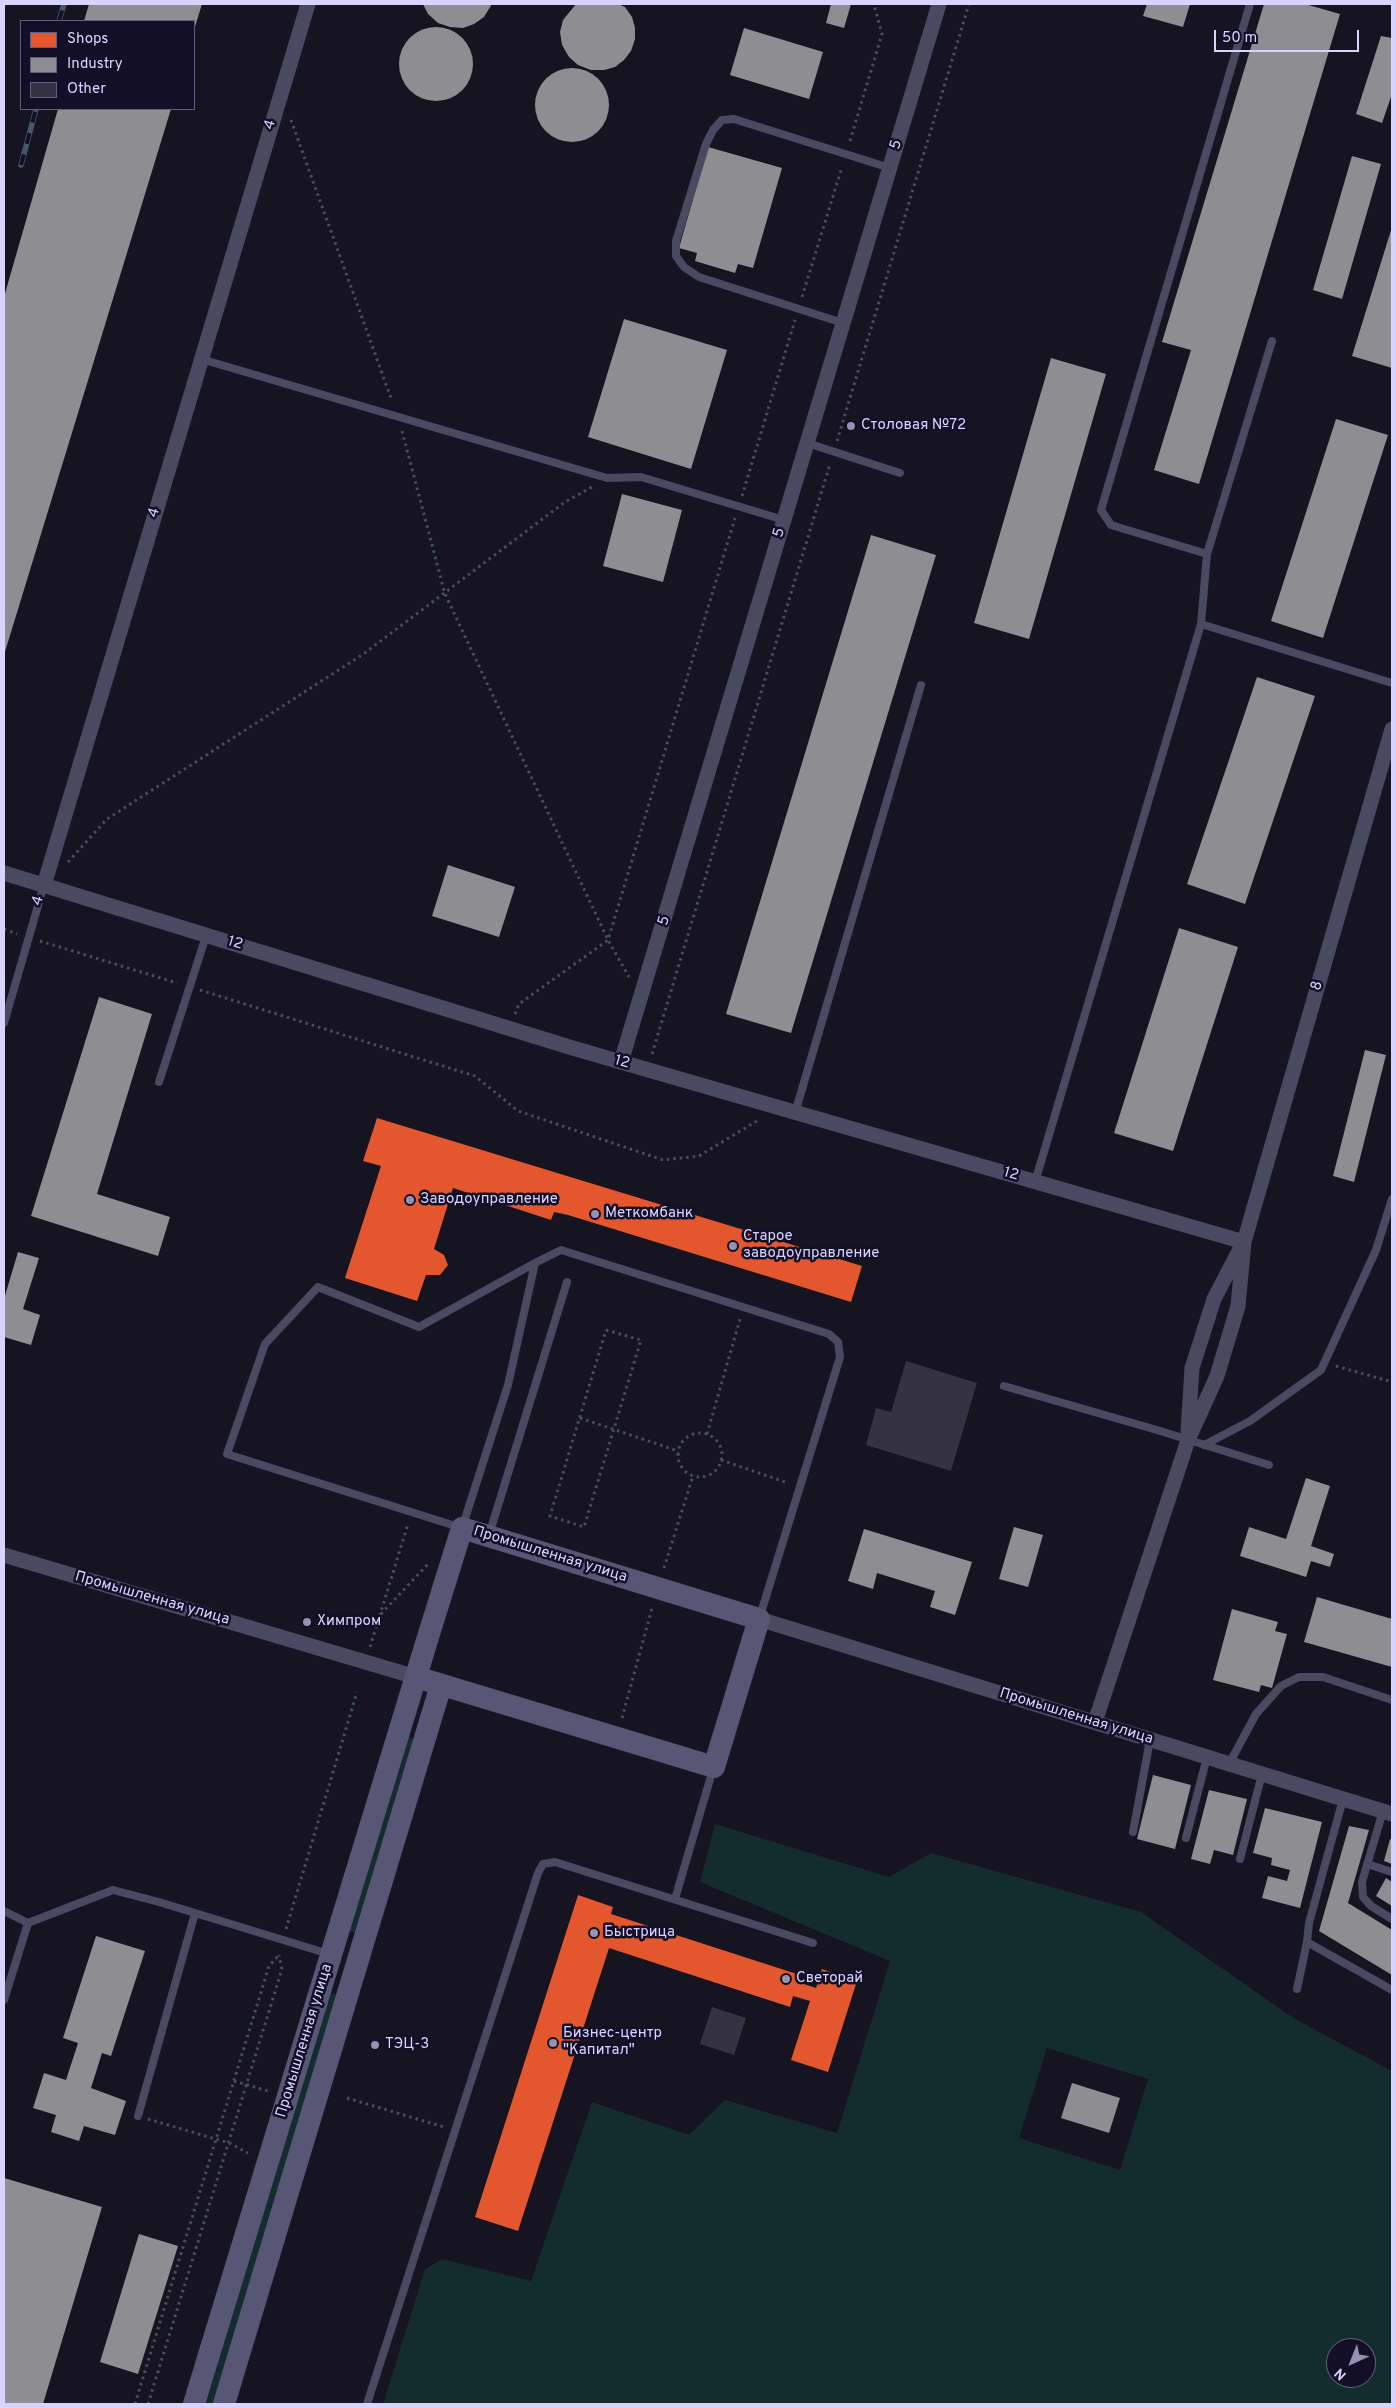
<!DOCTYPE html>
<meta charset="utf-8">
<style>
body{margin:0}
#map{position:relative;width:1396px;height:2408px;overflow:hidden;background:#161421;font-family:Overpass,sans-serif}
canvas{display:block}
.frame{position:absolute;inset:0;border:5px solid #d9d4ff;pointer-events:none}
.legend{position:absolute;left:20px;top:20px;width:175px;height:90px;box-sizing:border-box;background:#130f26;border:1px solid #625e7d;margin:0;padding:6px 9px;list-style:none;font-size:15px;color:#d9d4ff}
.legend li{display:flex;align-items:center;gap:10px;height:25px}
.legend b{width:25px;border:1px solid #625e7d}
.north{position:absolute;left:1326px;top:2338px;width:50px;height:50px;box-sizing:border-box;background:#130f26;border:1px solid #625e7d;border-radius:50%;rotate:224deg;font-size:14px;font-weight:700;line-height:20px;text-align:center;color:#d9d4ff}
.north::after{content:'';display:block;margin:auto;width:18px;height:22px;background:#9591b1;clip-path:polygon(50% 0,100% 100%,50% 72%,0 100%)}
.scale{position:absolute;left:1214px;top:30px;width:145px;height:22px;box-sizing:border-box;border:2px solid #d9d4ff;border-top:0;padding-left:6px;font-size:15px;line-height:18px;white-space:nowrap;color:#d9d4ff;-webkit-text-stroke:4px #130f26;paint-order:stroke}
</style>
<div id="map">
<canvas width="1396" height="2408"></canvas>
<div class="frame"></div>
<ul class="legend">
<li><b style="height:14px;background:#e4572e"></b>Shops</li>
<li><b style="height:14px;background:#8d8d92"></b>Industry</li>
<li><b style="height:14px;background:#343243"></b>Other</li>
</ul>
<div class="north">N</div>
<div class="scale">50 m</div>
</div>
<script>
const g = document.querySelector('canvas').getContext('2d');
g.lineJoin = 'round';
function fillPath(path, color) { g.fillStyle = color; g.fill(path, 'evenodd'); }
const poly = rows => new Path2D(rows.map(r => 'M' + r).join(''));
function stroke(path, color, width, dash) { g.strokeStyle = color; g.lineWidth = width; g.lineCap = dash ? 'butt' : 'round'; g.setLineDash(dash || []); g.stroke(path); }
function drawText(font, color, halo, rows, align = 'center') {
  g.font = font + ' Overpass,sans-serif'; g.lineWidth = 5; g.setLineDash([]); g.textBaseline = 'middle'; g.strokeStyle = halo; g.fillStyle = color; for (const [text, x, y, turn = 0] of rows) {
    g.save(); g.translate(x, y); g.rotate((+turn || 0) * Math.PI / 180); g.textAlign = isNaN(turn) ? turn : align; if (halo) g.strokeText(text, 0, 0); g.fillText(text, 0, 0); g.restore();
  }
}
fillPath(poly([
 [407,1736,415,1739,356,1933,347,1931],
 [715,1824,889,1877,931,1853,1141,1912,1295,2019,1392,2071,1392,2404,383,2404,425,2269,442,2259,531,2281,592,2102,689,2135,725,2100,837,2133,890,1961,700,1882],
 [1047,2048,1148,2079,1120,2170,1019,2138],
 [1336,2348,1366,2348,1366,2378,1336,2378],
 [330,1992,338,1995,215,2404,206,2404]
]), '#132c2d');
fillPath(poly([
 [377,1118,862,1266,851,1302,568,1215,554,1212,551,1220,453,1188,434,1249,444,1255,448,1265,440,1275,426,1275,417,1301,345,1278,381,1166,363,1161],
 [578,1895,613,1907,611,1914,800,1975,798,1982,816,1988,822,1969,857,1981,828,2072,791,2060,810,2001,793,1996,790,2007,609,1948,518,2231,475,2217]
]), '#e4572e');
fillPath(poly([
 [89,4,202,4,194,30,194,21,84,21],
 [423,4,492,4,484,17,474,24,463,28,450,27,438,23,428,14],
 [576,4,618,4,625,7,632,17,635,28,635,39,631,51,624,60,615,67,604,70,591,70,578,65,569,57,562,45,560,32,563,20],
 [831,4,851,4,844,28,826,23],
 [1147,4,1190,4,1183,27,1143,16],
 [1264,4,1305,4,1340,14,1199,484,1154,470,1191,350,1162,342],
 '399 64a37 37 0 1 1 74 0a37 37 0 1 1-74 0Z',
 [744,28,823,52,809,99,730,75],
 [1381,36,1392,38,1392,94,1382,123,1356,114],
 '535 105a37 37 0 1 1 74 0a37 37 0 1 1-74 0Z',
 [58,109,171,109,4,655,4,297],
 [708,147,782,168,753,268,738,264,735,273,695,261,697,253,679,248],
 [1352,156,1381,164,1342,299,1313,290],
 [1392,227,1392,368,1352,356],
 [624,319,727,350,691,469,588,437],
 [1051,358,1106,374,1029,639,974,623],
 [1336,419,1388,435,1323,638,1271,621],
 [622,494,682,510,663,582,603,566],
 [871,535,936,555,791,1033,726,1014],
 [1257,677,1315,696,1245,904,1187,884],
 [448,865,515,887,499,937,432,916],
 [1179,928,1238,947,1173,1151,1114,1133],
 [99,997,152,1014,97,1194,170,1217,158,1256,31,1216],
 [1365,1050,1386,1055,1354,1182,1333,1176],
 [18,1252,39,1258,23,1309,40,1315,31,1345,4,1337,4,1299],
 [1306,1478,1330,1486,1311,1546,1334,1554,1330,1567,1311,1561,1306,1577,1240,1556,1249,1527,1286,1539],
 [1014,1527,1043,1535,1028,1587,999,1579],
 [864,1529,972,1562,955,1615,930,1607,935,1591,877,1573,873,1589,848,1581],
 [1317,1597,1392,1619,1392,1667,1304,1642],
 [1232,1609,1278,1622,1275,1631,1287,1634,1272,1688,1261,1685,1259,1692,1213,1680],
 [1153,1775,1191,1785,1175,1849,1137,1839],
 [1209,1790,1247,1799,1233,1855,1214,1850,1210,1864,1191,1859],
 [1265,1808,1322,1822,1300,1908,1262,1898,1268,1876,1287,1881,1290,1870,1271,1865,1272,1858,1253,1853],
 [1349,1826,1369,1830,1348,1903,1392,1930,1392,1975,1319,1931],
 [1390,1839,1392,1840,1392,1864,1384,1861],
 [1386,1878,1392,1882,1392,1906,1376,1896],
 [96,1936,145,1951,111,2056,102,2053,91,2088,126,2101,115,2135,84,2126,79,2141,51,2132,56,2115,33,2108,44,2073,66,2080,78,2043,63,2038],
 [1072,2083,1120,2098,1109,2133,1061,2118],
 [4,2178,102,2207,43,2404,4,2404],
 [139,2234,178,2246,138,2374,100,2362]
]), '#8d8d92');
fillPath(poly([
 [906,1361,977,1383,951,1471,866,1445,876,1408,891,1412],
 [712,2007,746,2018,734,2055,700,2044]
]), '#343243');
stroke(poly([
 [291,120,392,401],
 [850,141,882,34,874,5],
 [802,297,842,167],
 [402,431,445,594,608,940,629,977],
 [837,441,969,4],
 [742,496,795,320],
 [68,862,107,819,362,655,565,502,592,487],
 [4,929,17,934],
 [40,941,177,983],
 [200,990,475,1076,518,1111,663,1160,699,1156,760,1119],
 [515,1014,519,1004,608,940,735,518],
 [652,1054,830,464],
 [606,1330,641,1340,584,1527,550,1516,606,1330],
 [1336,1366,1392,1382],
 [580,1418,678,1451],
 '678 1455a22 22 0 1 1 44 0a22 22 0 1 1-44 0Z',
 [707,1434,740,1319],
 [721,1460,788,1483],
 [664,1568,693,1476],
 [381,1614,428,1564],
 [370,1647,408,1524],
 [622,1718,652,1608],
 [286,1929,357,1692],
 [234,2081,268,2091],
 [347,2098,444,2127],
 [148,2119,229,2143,248,2153],
 [135,2404,269,1966,279,1955],
 [148,2404,282,1969,279,1955]
]), '#44505f', 3, [2.5, 4]);
stroke(poly([
 [843,323,699,277,684,267,676,256,676,241,706,144,713,130,722,120,734,119,890,168],
 [201,359,607,478,641,477,784,520],
 [807,443,900,473],
 [1207,554,1111,525,1101,510,1250,4],
 [1201,624,1392,683],
 [4,1023,44,885],
 [159,1082,206,936],
 [795,1113,921,685],
 [1035,1182,1201,624,1207,554,1272,341],
 [535,1263,419,1327,318,1287,265,1344,227,1454,462,1528,508,1385,535,1263,561,1250,829,1334,838,1342,840,1357,760,1616],
 [1004,1386,1157,1430,1269,1465],
 [1204,1445,1250,1421,1321,1370,1376,1250,1392,1199],
 [489,1535,567,1282],
 [1229,1764,1256,1714,1281,1686,1299,1677,1323,1677,1392,1700],
 [1343,1799,1309,1923,1307,1942,1392,1990],
 [1383,1811,1362,1882,1363,1897,1371,1906,1392,1919],
 [1133,1832,1150,1740],
 [1186,1838,1207,1757],
 [1240,1859,1262,1774],
 [1367,1864,1392,1872],
 [675,1899,713,1769],
 [4,1911,28,1923],
 [1297,1989,1307,1942],
 [4,2000,28,1923,113,1890,159,1902,329,1954],
 [138,2116,195,1913],
 [367,2404,538,1873,543,1864,555,1862,813,1943]
]), '#4a4962', 8);
stroke(poly([
 [4,873,576,1049,1244,1242],
 [44,885,308,4],
 [621,1062,939,4],
 [1188,1431,1192,1368,1214,1299,1240,1249],
 [4,1555,416,1677],
 [759,1619,1392,1814],
 [1095,1722,1188,1440,1217,1376,1238,1306,1244,1242,1392,729]
]), '#4a4962', 15);
stroke(poly([
 [194,2404,428,1637,462,1528,759,1619,714,1767,416,1677],
 [224,2404,441,1685]
]), '#575674', 22);
const rail = poly([
 [59,21,64,4],
 [21,165,36,109]
]);
stroke(rail, '#43596b', 5.5);
stroke(rail, '#130f26', 4, [11]);
for (const [x, y, r, color] of [
 [851,426,5,"#9591b1"],
 [410,1200,5,"#9591b1"],
 [595,1214,5,"#9591b1"],
 [733,1246,5,"#9591b1"],
 [307,1622,5,"#9591b1"],
 [594,1933,5,"#9591b1"],
 [786,1979,5,"#9591b1"],
 [553,2043,5,"#9591b1"],
 [375,2045,5,"#9591b1"]
]) { const dot = new Path2D(); dot.arc(x, y, r, 0, 2 * Math.PI); g.fillStyle = color; g.fill(dot); stroke(dot, '#130f26', 2); }
drawText('15px', '#d9d4ff', '#130f26', [
 ["4",271,125,-73],
 ["5",897,145,-73],
 ["4",155,513,-73],
 ["5",780,533,-73],
 ["4",39,901,-74],
 ["5",665,921,-73],
 ["12",235,944,17],
 ["8",1318,986,-74],
 ["12",622,1063,16],
 ["12",1011,1175,16],
 ["Промышленная улица",550,1555,17],
 ["Промышленная улица",152,1599,16],
 ["Промышленная улица",1076,1717,17],
 ["Промышленная улица",305,2041,-73]
]);
drawText('15px', '#d9d4ff', '#130f26', [
 ["Столовая №72",861,426],
 ["Заводоуправление",420,1200],
 ["Меткомбанк",605,1214],
 ["Старое",743,1237],
 ["заводоуправление",743,1254],
 ["Химпром",317,1622],
 ["Быстрица",604,1933],
 ["Светорай",796,1979],
 ["Бизнес-центр",563,2034],
 ["\"Капитал\"",563,2051],
 ["ТЭЦ-3",385,2045]
], 'left');
</script>
